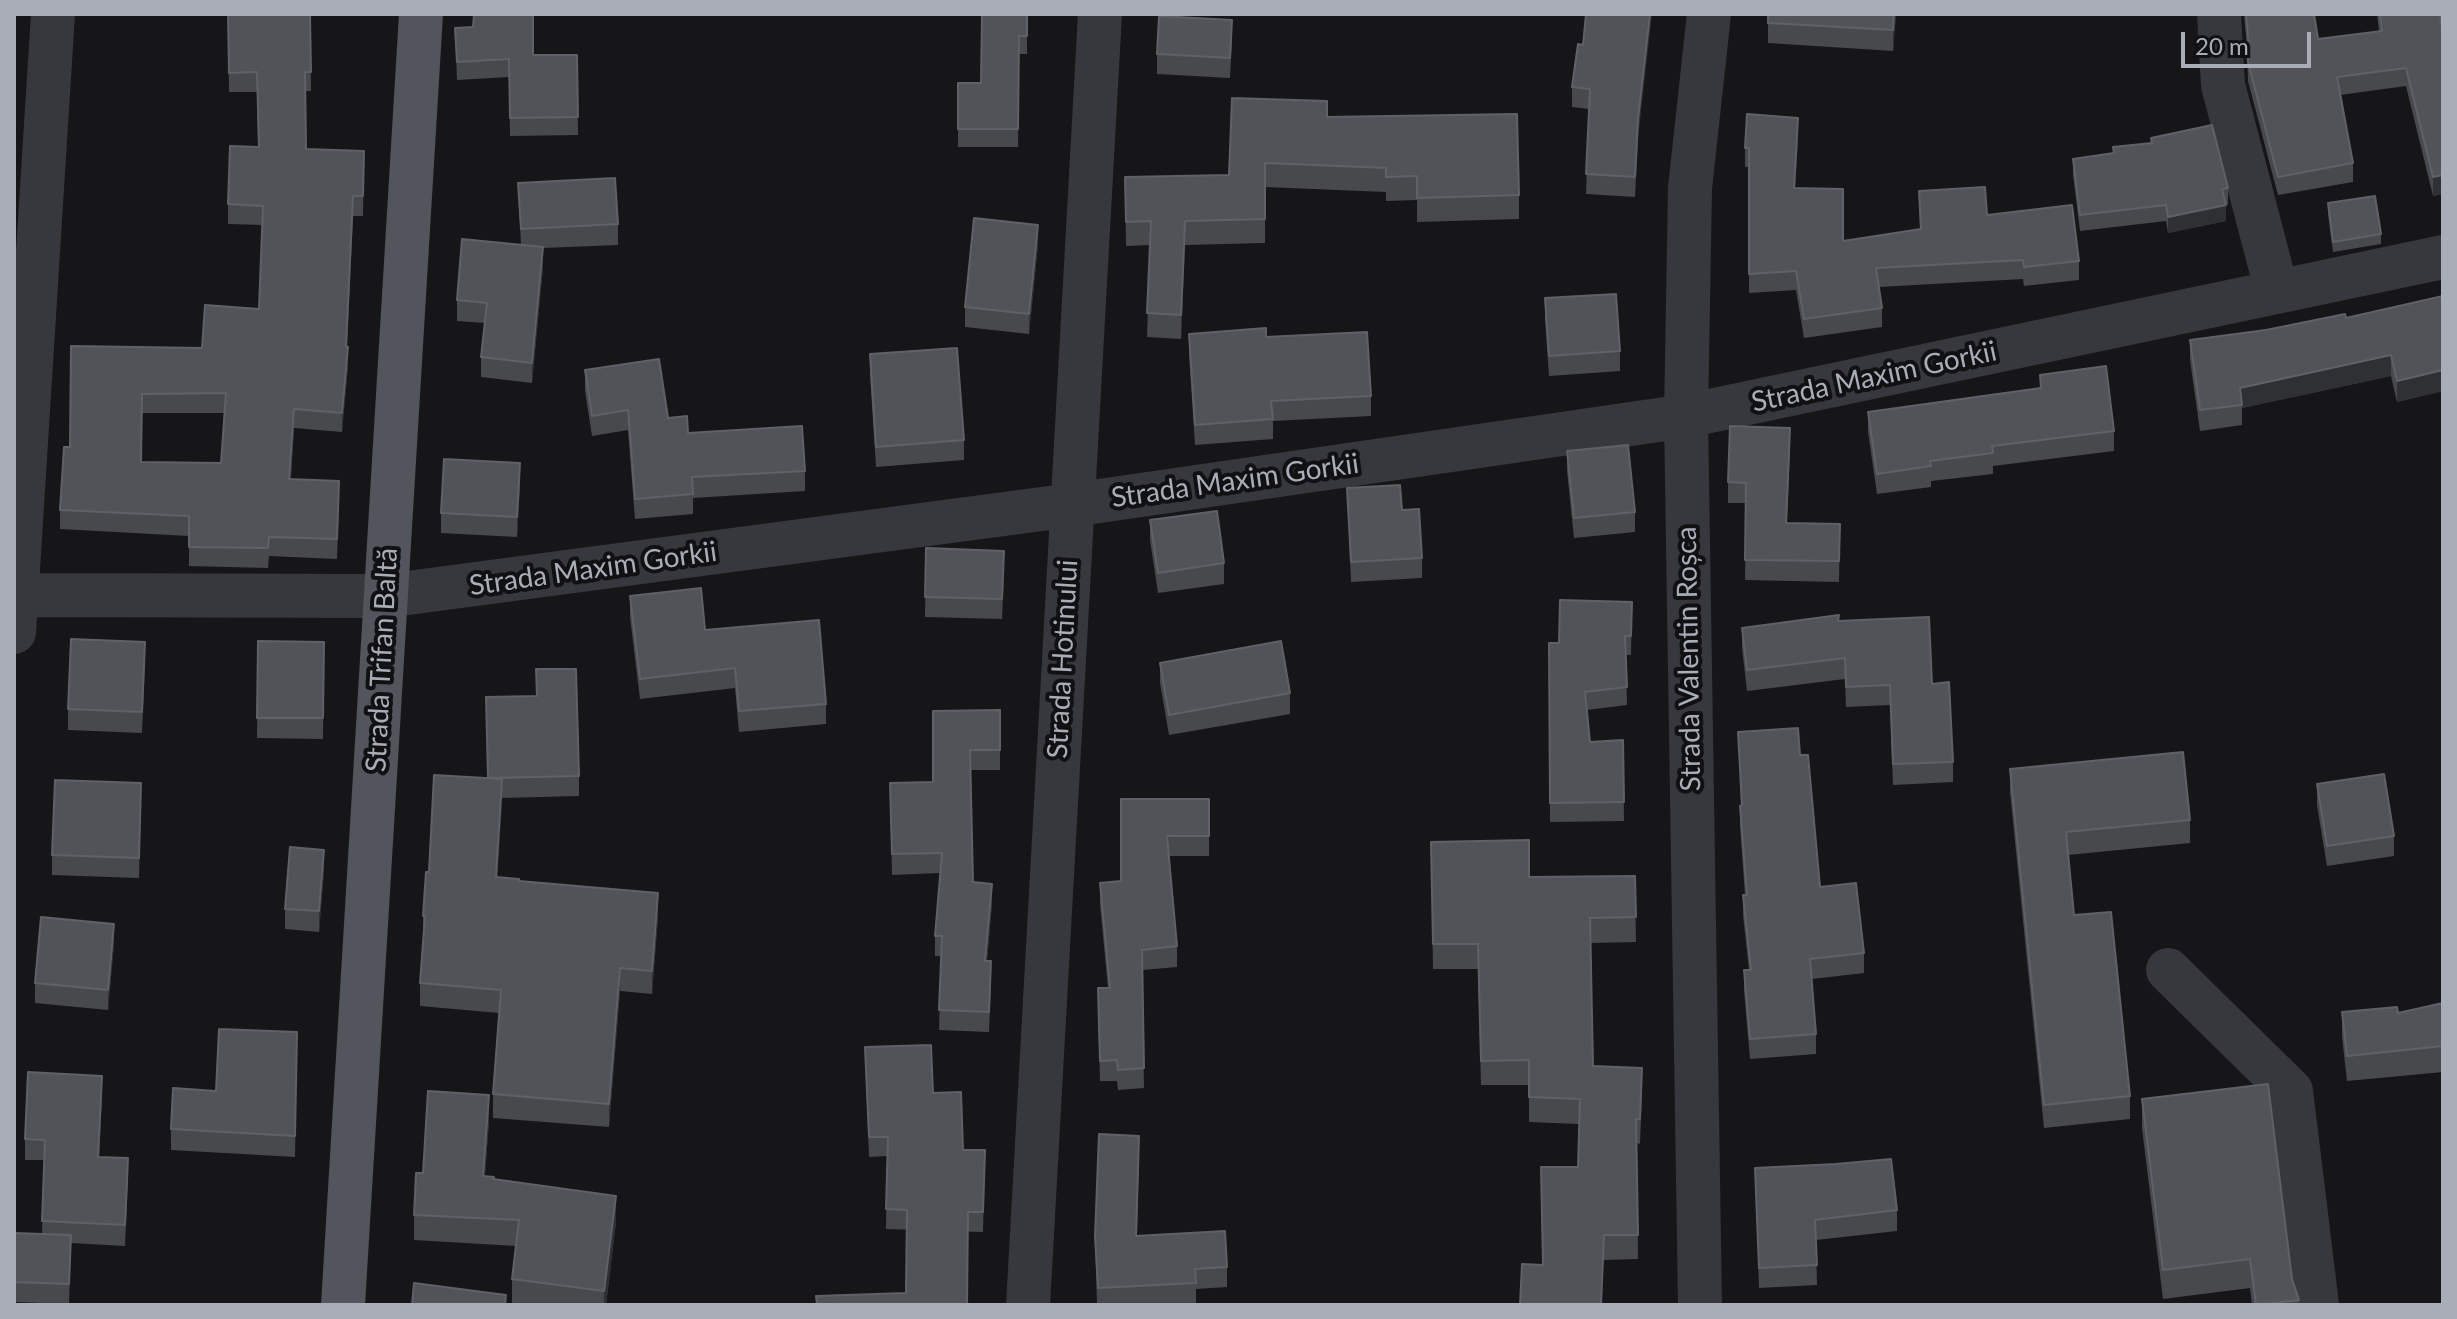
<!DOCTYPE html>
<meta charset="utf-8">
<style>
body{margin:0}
#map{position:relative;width:2457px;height:1319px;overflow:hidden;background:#161618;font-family:Lato,sans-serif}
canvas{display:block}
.frame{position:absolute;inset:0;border:16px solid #a8adb8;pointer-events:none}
.scale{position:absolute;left:2181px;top:32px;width:130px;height:36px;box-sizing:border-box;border:4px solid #a8adb8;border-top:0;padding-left:10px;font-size:24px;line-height:28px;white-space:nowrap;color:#a8adb8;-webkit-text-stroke:6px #111113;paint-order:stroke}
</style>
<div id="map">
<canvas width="2457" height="1319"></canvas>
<div class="frame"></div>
<div class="scale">20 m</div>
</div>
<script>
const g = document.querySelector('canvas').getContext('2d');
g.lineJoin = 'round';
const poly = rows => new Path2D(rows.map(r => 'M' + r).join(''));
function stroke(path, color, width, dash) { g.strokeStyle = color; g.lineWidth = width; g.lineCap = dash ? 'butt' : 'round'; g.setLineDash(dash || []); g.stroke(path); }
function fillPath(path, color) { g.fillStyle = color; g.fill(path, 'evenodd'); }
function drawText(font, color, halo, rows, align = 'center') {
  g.font = font + ' Lato,sans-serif'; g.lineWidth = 8; g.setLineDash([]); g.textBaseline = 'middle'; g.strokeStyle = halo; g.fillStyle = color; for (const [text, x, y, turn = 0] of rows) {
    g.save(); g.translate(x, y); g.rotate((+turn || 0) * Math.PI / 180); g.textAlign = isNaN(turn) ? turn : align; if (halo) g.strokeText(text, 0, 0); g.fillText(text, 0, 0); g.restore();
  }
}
stroke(poly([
 [2219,14,2223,85,2277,292],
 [14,595,385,596,1072,505,1686,416,2443,257],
 [14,632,53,14],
 [2168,970,2291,1091,2317,1305],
 [1028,1305,1100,14],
 [1700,1305,1686,416,1690,188,1709,14]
]), '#37383d', 44);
stroke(poly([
 [343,1305,421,14]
]), '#53555c', 44);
fillPath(poly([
 [228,14,310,14,311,91,306,91,306,149,364,151,363,216,353,216,347,347,348,366,342,432,294,428,291,479,339,500,337,559,269,556,268,568,189,566,189,536,60,529,60,510,70,447,202,348,259,309,263,225,228,224,228,204,258,147,257,92,229,92],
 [142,413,224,413,221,463,141,462],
 [1027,14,1027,54,1019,54,1018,147,958,147,958,83,981,83],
 [1768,14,1896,14,1893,51,1768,43],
 [2244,14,2314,14,2318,39,2379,31,2377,14,2440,14,2443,37,2443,194,2433,196,2406,86,2340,95,2353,163,2353,182,2278,195,2248,81,2247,48],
 [455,28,533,55,577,55,578,135,510,136,509,77,457,80],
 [1232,40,1230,78,1157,74,1157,54],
 [1578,44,1638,139,1635,197,1586,194,1589,109,1572,107,1572,87],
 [1327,117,1519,195,1519,219,1417,222,1417,200,1386,201,1386,192,1265,187,1265,243,1185,245,1181,339,1147,337,1150,245,1126,246,1125,177,1229,175],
 [1798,137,1795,188,1843,241,1920,229,1919,191,1987,215,2079,261,2079,280,2024,286,2023,279,1879,287,1882,308,1882,327,1804,338,1796,290,1749,293,1749,167,1745,167,1745,148],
 [2151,138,2228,188,2228,204,2226,205,2226,221,2168,233,2166,221,2080,231,2073,175,2073,159,2113,154,2113,147,2151,143],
 [518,183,618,224,618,245,543,248,543,267,532,383,481,377,481,357,485,323,457,321,457,300,521,245],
 [2328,203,2381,234,2381,244,2333,252,2328,213],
 [1038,245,1029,334,965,327,965,307],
 [2443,293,2443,391,2397,402,2391,376,2242,408,2242,425,2200,431,2190,360,2190,340,2346,318,2443,296],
 [1545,298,1620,351,1620,371,1549,376,1545,319],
 [1189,334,1371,396,1371,416,1273,421,1273,439,1195,445,1189,354],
 [870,354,964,440,964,460,876,467,870,375],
 [585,370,668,418,688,433,805,471,805,491,693,498,693,514,635,519,628,430,592,436,585,391],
 [2040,375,2114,431,2114,451,1993,466,1993,474,1931,481,1931,487,1877,494,1868,432,1868,412,2040,388],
 [1790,449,1787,523,1840,524,1839,582,1745,580,1746,503,1728,503,1728,482],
 [1567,451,1635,512,1635,532,1574,538,1567,471],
 [520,484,517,537,441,533,441,513],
 [1347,488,1402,510,1422,558,1422,578,1351,582],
 [1150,520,1224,563,1224,584,1158,593,1150,540],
 [926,548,1004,571,1002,619,925,617],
 [630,596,705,630,826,704,826,724,739,732,735,688,640,699,630,617],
 [1632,602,1631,655,1626,655,1627,705,1587,710,1590,742,1623,740,1624,821,1550,822,1549,643,1559,643],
 [1838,621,1932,684,1953,762,1953,782,1893,785,1890,705,1846,707,1845,679,1747,691,1742,648,1742,628],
 [258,641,324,642,323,739,257,738],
 [145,662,142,733,68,730,68,709],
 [1160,663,1290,693,1290,714,1169,735,1160,683],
 [1000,710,1000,770,971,770,973,882,992,904,987,961,991,981,989,1032,939,1030,941,956,935,956,935,936,940,873,892,875,890,783,933,782],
 [1738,732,1800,755,1820,887,1864,953,1864,973,1812,979,1816,1034,1816,1054,1750,1059,1744,990,1744,970,1749,970,1743,915,1743,895,1745,895,1740,826,1740,806,1741,806],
 [2010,769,2190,820,2190,843,2068,855,2074,915,2130,1096,2130,1119,2044,1128,2010,792],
 [579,776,579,796,502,798,497,877,519,881,658,917,652,994,620,991,609,1127,493,1118,493,1094,499,1013,420,1006,420,983,423,939,423,916,429,872,488,778],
 [2317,784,2394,836,2394,856,2327,866,2317,805],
 [1121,799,1209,799,1209,856,1169,856,1177,946,1177,967,1142,970,1144,1088,1118,1090,1117,1081,1100,1081,1098,1008,1108,988,1100,904,1100,883,1121,881],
 [141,803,139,878,52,875,52,855],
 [1431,842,1529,877,1635,876,1636,942,1591,943,1593,1066,1642,1092,1640,1144,1637,1143,1638,1259,1604,1260,1543,1265,1578,1167,1579,1124,1529,1122,1529,1085,1481,1085,1478,969,1433,969],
 [324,870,319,932,285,929,285,909],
 [114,944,108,1010,35,1003,35,983],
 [2443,1003,2443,1072,2347,1081,2342,1037,2342,1012,2398,1013],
 [297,1032,295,1157,171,1150,171,1129,216,1091],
 [865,1047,933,1093,963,1150,985,1150,983,1232,886,1229,887,1156,869,1157],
 [102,1096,99,1157,128,1179,125,1246,71,1243,69,1304,14,1302,14,1233,42,1234,44,1160,25,1160,25,1139],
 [2142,1099,2292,1279,2299,1300,2299,1305,2252,1305,2250,1288,2163,1299,2142,1128],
 [489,1121,485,1176,616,1222,606,1305,512,1305,512,1279,516,1246,414,1240,414,1215,423,1173],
 [1139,1156,1137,1235,1227,1267,1227,1287,1196,1289,1196,1304,1167,1305,1097,1305,1095,1236],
 [1755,1168,1897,1210,1897,1231,1816,1240,1817,1285,1759,1288]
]), '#47494d');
fillPath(poly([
 [1650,14,1652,14,1638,139,1635,197,1638,119],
 [1894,14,1896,14,1893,51,1893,30],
 [1798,118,1798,137,1794,207,1794,188],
 [2443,175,2443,194,2433,196,2433,177],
 [353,196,353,216,346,366,346,346],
 [2226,205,2226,221,2168,233,2168,217],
 [1185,221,1185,245,1181,339,1181,315],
 [1038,225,1038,245,1029,334,1029,314],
 [543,247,543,267,532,383,532,363],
 [348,347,348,366,342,432,342,413],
 [2391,355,2391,376,2242,408,2240,388],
 [2443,370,2443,391,2397,402,2397,381],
 [294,409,294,428,289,498,289,479],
 [520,463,520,484,517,537,517,517],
 [502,779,502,802,496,901,496,877],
 [324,850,324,870,319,932,319,911],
 [992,884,992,904,985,981,985,961],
 [658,893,658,917,652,994,652,971],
 [114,924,114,944,108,1010,108,990],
 [620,968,620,991,609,1127,609,1104],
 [102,1076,102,1096,98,1178,98,1157],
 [489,1095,489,1121,483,1202,483,1176],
 [616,1196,616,1222,606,1305,604,1305,604,1291]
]), '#2f3033');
const building = poly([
 [228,14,310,14,311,72,305,72,306,149,364,151,363,196,353,196,346,346,348,347,342,413,294,409,289,479,339,481,337,539,269,537,268,548,189,547,189,516,60,510,64,447,70,447,71,346,202,348,205,305,259,309,263,206,228,204,230,146,259,147,257,72,229,73,228,14],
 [226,393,221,463,141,462,142,394,226,393],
 [474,14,533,14,533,55,577,55,578,117,510,118,509,59,457,62,455,28,473,27,474,14],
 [982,14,1027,14,1027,36,1019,36,1018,129,958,129,958,83,981,83,982,14],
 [1586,14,1650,14,1638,119,1635,177,1586,174,1590,89,1572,87,1578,44,1583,45,1586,14],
 [1768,14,1894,14,1893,30,1768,23,1768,14],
 [2246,14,2314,14,2318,39,2382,31,2380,14,2440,14,2443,37,2443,175,2433,177,2406,68,2337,77,2353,163,2278,177,2248,62,2247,48,2249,48,2246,14],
 [1159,16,1232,20,1230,58,1157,54,1159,16],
 [1232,98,1327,101,1327,117,1517,114,1519,195,1417,198,1417,176,1386,177,1386,168,1265,163,1265,219,1185,221,1181,315,1147,313,1151,221,1126,222,1125,177,1229,175,1232,98],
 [1747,114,1798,118,1794,188,1843,189,1843,241,1921,229,1919,191,1985,187,1987,215,2072,205,2079,261,2024,267,2023,260,1876,268,1882,308,1804,319,1796,271,1749,274,1749,148,1745,148,1747,114],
 [2212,125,2228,188,2222,189,2226,205,2168,217,2166,205,2080,215,2073,159,2114,153,2113,147,2152,143,2151,138,2212,125],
 [615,178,618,224,521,229,518,183,615,178],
 [2375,196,2381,234,2333,242,2328,203,2375,196],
 [974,218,1038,225,1029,314,965,307,974,218],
 [462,239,543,247,532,363,481,357,487,303,457,300,462,239],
 [1616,294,1620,351,1549,356,1545,298,1616,294],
 [2443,296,2443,370,2397,381,2391,355,2240,388,2242,405,2200,410,2190,340,2266,330,2345,314,2346,318,2443,296],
 [1266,328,1266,337,1367,332,1371,396,1271,401,1273,419,1195,425,1189,334,1266,328],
 [957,348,964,440,876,447,870,354,957,348],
 [659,359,668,418,687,416,688,433,802,426,805,471,692,477,693,494,635,499,628,410,592,416,585,370,659,359],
 [2106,366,2114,431,1992,446,1993,453,1930,461,1931,466,1877,474,1868,412,2041,388,2040,375,2106,366],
 [1730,426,1790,428,1786,523,1840,524,1839,561,1745,560,1746,483,1728,482,1730,426],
 [1628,445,1635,512,1574,518,1567,451,1628,445],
 [444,459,520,463,517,517,441,513,444,459],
 [1400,485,1402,510,1419,509,1422,558,1351,562,1347,488,1400,485],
 [1217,511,1224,563,1158,573,1150,520,1217,511],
 [926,548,1004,551,1002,599,925,597,926,548],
 [701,588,705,630,819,620,826,704,739,711,735,668,640,679,630,596,701,588],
 [1560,600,1632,602,1631,636,1625,636,1627,687,1585,692,1590,742,1623,740,1624,802,1550,803,1549,643,1559,643,1560,600],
 [1839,615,1838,621,1929,617,1932,684,1949,682,1953,762,1893,764,1890,685,1846,687,1845,658,1747,670,1742,628,1839,615],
 [71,639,145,642,142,712,68,709,71,639],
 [258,641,324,642,323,718,257,718,258,641],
 [1281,641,1290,693,1169,715,1160,663,1281,641],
 [536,669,576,669,579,776,488,778,486,697,537,696,536,669],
 [1000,710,1000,750,970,750,973,882,992,884,985,961,991,961,989,1012,939,1010,942,936,935,936,942,853,892,854,890,783,933,782,933,711,1000,710],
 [1798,728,1800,755,1808,755,1820,887,1856,883,1864,953,1810,959,1816,1034,1750,1039,1744,970,1751,970,1743,895,1747,895,1740,806,1742,805,1738,732,1798,728],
 [2183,752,2190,820,2066,832,2074,915,2111,912,2130,1096,2044,1105,2010,769,2183,752],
 [2384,774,2394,836,2327,846,2317,784,2384,774],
 [434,775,502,779,496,877,519,879,519,881,658,893,652,971,620,968,609,1104,493,1094,501,990,420,983,425,916,423,916,426,872,429,872,434,775],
 [55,780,141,783,139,858,52,855,55,780],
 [1121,799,1209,799,1209,836,1167,836,1177,946,1142,950,1144,1068,1118,1070,1117,1060,1100,1061,1098,988,1110,988,1100,883,1121,881,1121,799],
 [1529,840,1529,877,1635,876,1636,917,1590,918,1593,1066,1642,1068,1640,1119,1636,1119,1638,1235,1604,1235,1601,1305,1520,1305,1522,1264,1543,1265,1541,1167,1578,1167,1580,1099,1529,1097,1529,1060,1481,1061,1478,944,1433,944,1431,842,1529,840],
 [290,847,324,850,319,911,285,909,290,847],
 [41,917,114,924,108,990,35,983,41,917],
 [2443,1003,2443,1046,2347,1056,2342,1012,2397,1007,2398,1013,2443,1003],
 [219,1029,297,1032,295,1136,171,1129,173,1088,216,1091,219,1029],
 [931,1045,933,1093,961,1092,963,1150,985,1150,983,1212,968,1212,967,1305,817,1305,816,1296,906,1293,907,1210,886,1209,888,1137,869,1137,865,1047,931,1045],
 [28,1072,102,1076,98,1157,128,1158,125,1225,42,1221,45,1140,25,1139,28,1072],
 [2268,1084,2292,1279,2299,1300,2256,1305,2250,1259,2163,1270,2142,1099,2268,1084],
 [428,1091,489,1095,483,1176,494,1177,493,1179,616,1196,604,1291,512,1279,519,1220,414,1215,416,1173,423,1173,428,1091],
 [1099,1134,1139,1136,1136,1236,1225,1231,1227,1267,1195,1269,1196,1283,1098,1288,1095,1236,1099,1134],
 [1891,1159,1897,1210,1815,1220,1817,1265,1759,1268,1755,1168,1836,1164,1891,1159],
 [14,1233,71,1235,69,1284,14,1282,14,1233],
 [414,1283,506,1295,505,1305,412,1305,414,1283]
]);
fillPath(building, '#525359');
stroke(building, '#5f6168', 2);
drawText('28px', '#a8adb8', '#111113', [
 ["Strada Maxim Gorkii",1874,377,-12],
 ["Strada Maxim Gorkii",1235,481,-8],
 ["Strada Maxim Gorkii",593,569,-8],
 ["Strada Hotinului",1063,659,-87],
 ["Strada Valentin Roșca",1689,659,-91],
 ["Strada Trifan Baltă",382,660,-87]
]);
</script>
